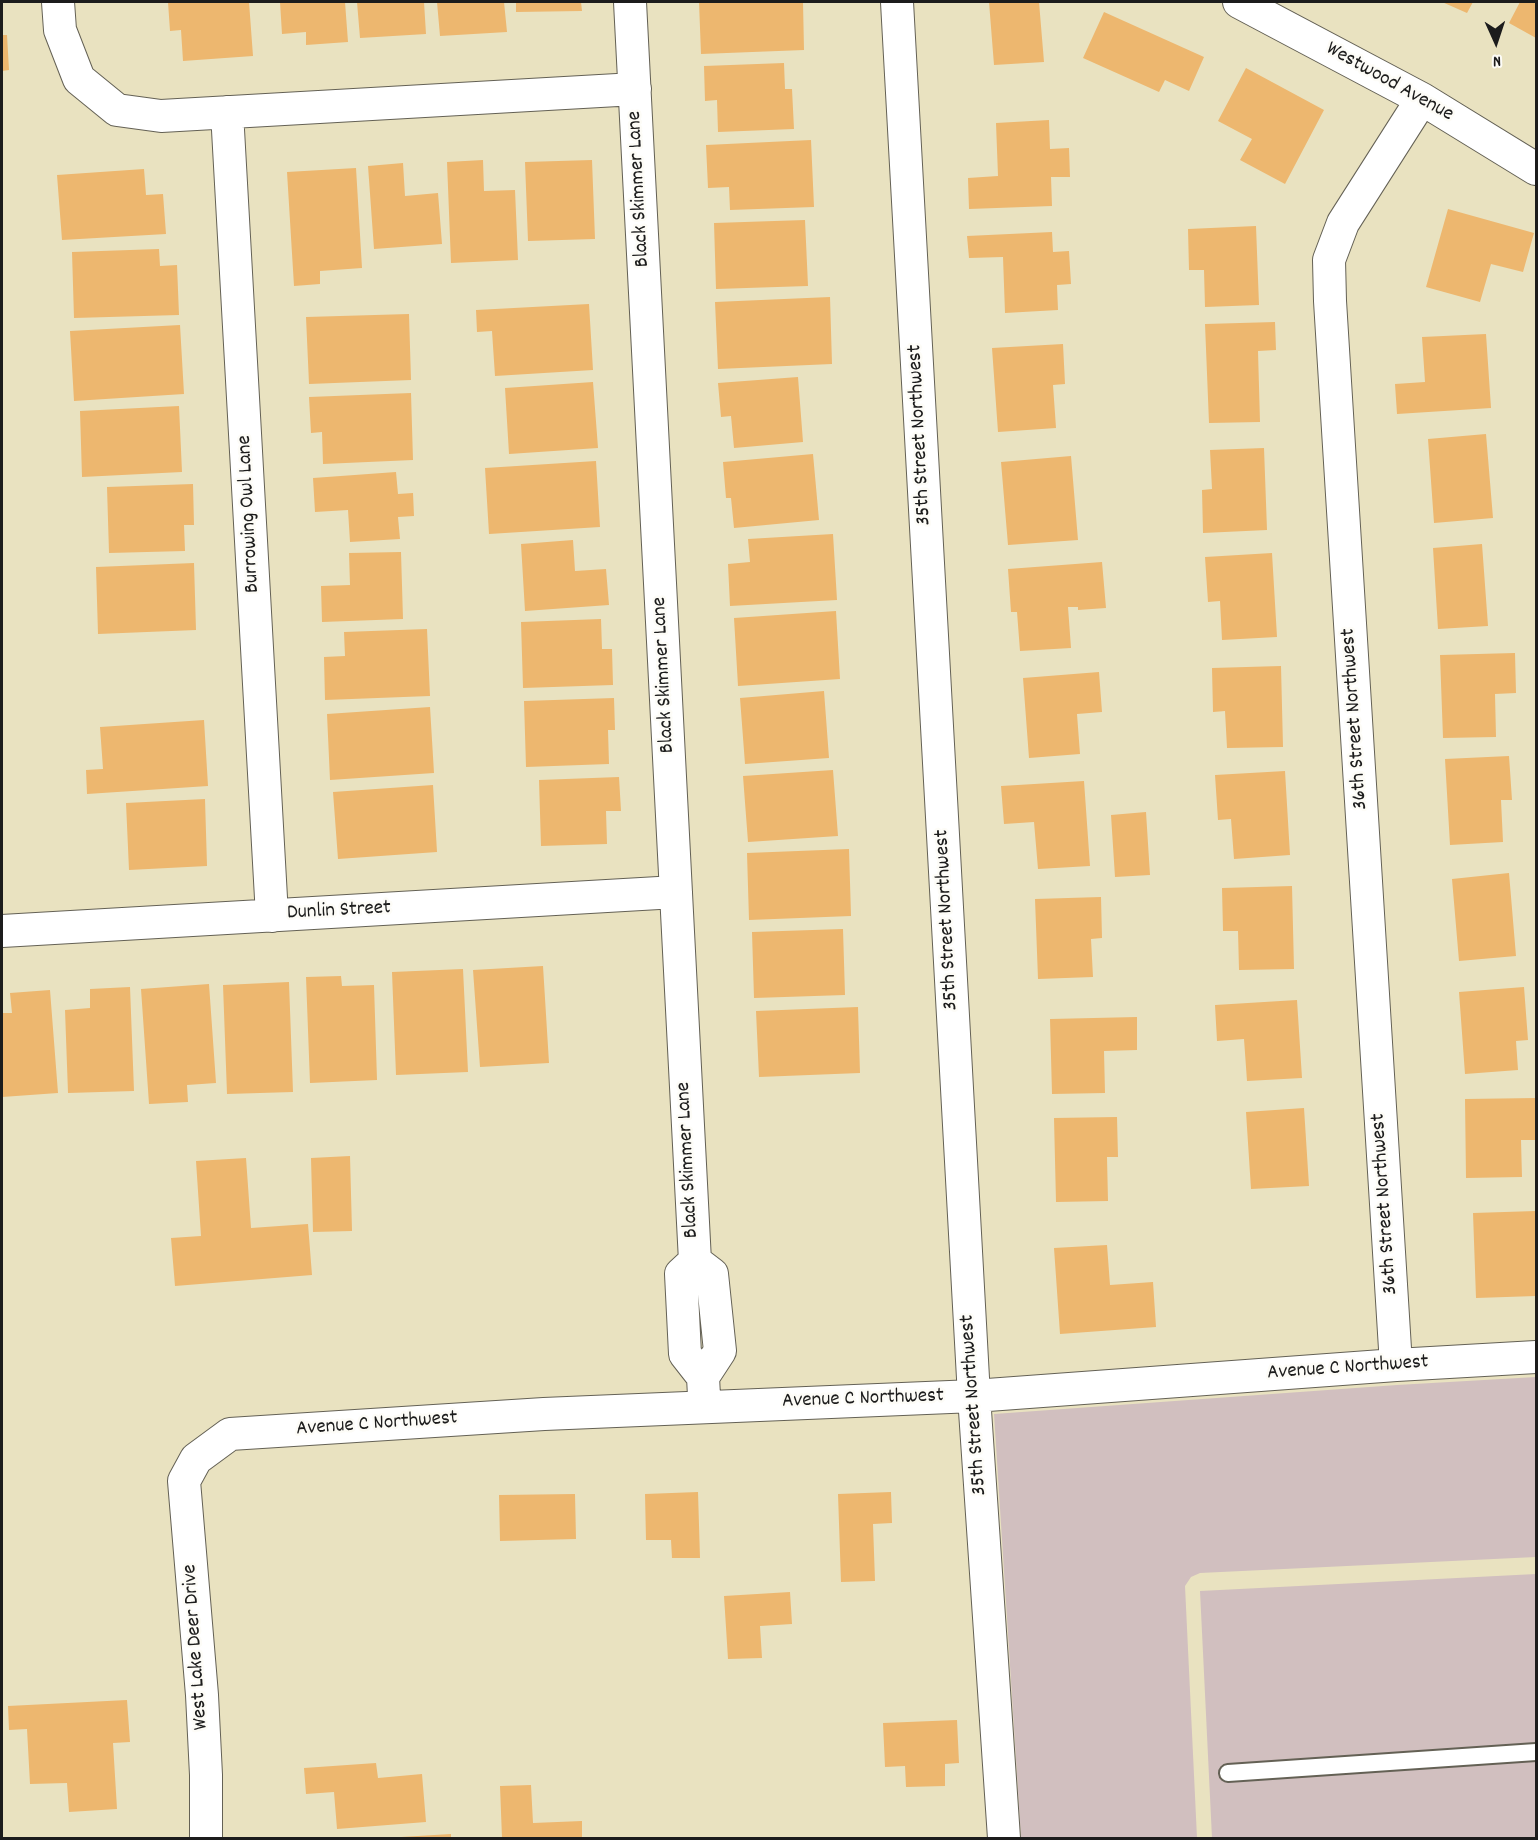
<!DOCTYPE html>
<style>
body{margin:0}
#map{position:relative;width:1538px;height:1840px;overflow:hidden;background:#e9e2c0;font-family:Dekko,sans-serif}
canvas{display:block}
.frame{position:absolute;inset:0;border:3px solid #1c1c1c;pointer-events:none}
.north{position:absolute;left:1466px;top:12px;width:60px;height:60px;-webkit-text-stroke:4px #fdfcf7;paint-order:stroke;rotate:177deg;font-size:16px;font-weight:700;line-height:24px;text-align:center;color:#1c1c1c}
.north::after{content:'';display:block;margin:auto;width:21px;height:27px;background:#1c1c1c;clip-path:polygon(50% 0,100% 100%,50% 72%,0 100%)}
</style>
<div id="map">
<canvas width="1538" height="1840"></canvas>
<div class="frame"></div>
<div class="north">N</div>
</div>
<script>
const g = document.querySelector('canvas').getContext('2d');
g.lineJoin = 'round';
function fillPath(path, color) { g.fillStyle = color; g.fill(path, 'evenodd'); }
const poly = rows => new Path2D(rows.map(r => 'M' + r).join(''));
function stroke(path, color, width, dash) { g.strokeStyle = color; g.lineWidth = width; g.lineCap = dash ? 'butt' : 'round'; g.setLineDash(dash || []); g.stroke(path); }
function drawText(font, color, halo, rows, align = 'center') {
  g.font = font + ' Dekko,sans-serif'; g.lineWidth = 5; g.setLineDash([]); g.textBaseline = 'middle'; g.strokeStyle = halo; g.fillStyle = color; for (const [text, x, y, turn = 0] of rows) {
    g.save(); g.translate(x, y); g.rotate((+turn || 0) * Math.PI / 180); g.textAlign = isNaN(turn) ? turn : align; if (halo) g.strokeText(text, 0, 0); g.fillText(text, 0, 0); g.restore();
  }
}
fillPath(poly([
 [1536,1377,1536,1557,1200,1573,1191,1577,1185,1586,1197,1838,1021,1838,994,1414,1397,1385],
 [1536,1574,1536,1838,1212,1838,1200,1591]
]), '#d1bfbf');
fillPath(poly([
 [168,2,249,2,253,56,183,61,181,30,170,31],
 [280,2,345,2,348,42,306,45,306,32,282,34],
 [357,2,424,2,426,34,360,38],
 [437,2,504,2,507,32,440,36],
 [516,2,581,2,582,11,516,12],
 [699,2,803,2,804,50,701,54],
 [989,2,1039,2,1044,62,994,65],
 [1442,2,1473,2,1467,13],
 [1520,2,1536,2,1536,38,1509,23],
 [1104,12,1204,57,1189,91,1165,80,1159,92,1083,58],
 [2,35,7,35,9,70,2,71],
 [784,63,785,89,792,89,794,129,718,132,717,100,705,101,704,66],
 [1246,68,1324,110,1285,184,1240,160,1252,139,1218,121],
 [1049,120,1050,149,1069,148,1070,177,1051,177,1052,206,969,209,968,178,998,176,996,123],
 [811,140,814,207,730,210,729,187,708,188,706,145],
 [483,160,484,191,515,190,518,260,451,263,447,162],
 [592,160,595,239,528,241,525,162],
 [403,163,405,196,438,193,442,244,374,249,368,166],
 [356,168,362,268,320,271,320,284,294,286,287,172],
 [144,169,146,195,163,194,166,234,62,240,57,175],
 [1448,209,1534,233,1523,272,1491,264,1480,302,1426,287],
 [805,220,808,286,716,289,714,223],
 [1256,226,1259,305,1205,307,1204,270,1189,270,1188,229],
 [1052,232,1053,252,1069,251,1071,284,1057,285,1058,310,1005,313,1003,257,969,258,967,236],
 [159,249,160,266,177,265,179,315,74,318,72,252],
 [830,297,832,364,718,369,715,302],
 [589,304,593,370,495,376,492,331,477,332,476,310],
 [409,314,411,380,309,384,306,317],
 [1275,322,1276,350,1258,351,1260,422,1209,423,1205,324],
 [180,325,184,394,74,401,70,331],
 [1486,334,1491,408,1397,414,1395,384,1425,382,1422,337],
 [1063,344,1065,384,1053,385,1056,428,998,432,992,348],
 [798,377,803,442,734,448,731,416,721,417,718,383],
 [593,382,598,448,509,454,505,388],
 [411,393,413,460,323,464,322,432,311,433,309,397],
 [179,406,182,472,82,477,80,411],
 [1486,434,1493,518,1434,523,1428,439],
 [1264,448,1267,530,1203,533,1202,490,1212,489,1210,450],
 [813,454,819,520,734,528,731,498,726,498,723,462],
 [1071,456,1078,540,1008,545,1001,462],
 [596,461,600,527,489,534,485,468],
 [396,472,398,494,413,493,414,516,398,517,400,539,350,542,348,510,315,512,313,478],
 [193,484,194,525,184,525,185,551,109,553,107,487],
 [833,534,837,600,730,606,728,564,750,562,748,539],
 [573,540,575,571,606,569,609,605,525,611,521,544],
 [1482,544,1488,626,1438,629,1433,548],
 [401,552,403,619,322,622,321,586,350,585,349,553],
 [1272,553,1277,637,1222,640,1220,601,1208,602,1205,557],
 [1102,562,1106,608,1078,610,1078,607,1068,607,1071,648,1020,651,1017,612,1011,612,1008,569],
 [194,563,196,630,98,634,96,567],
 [836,611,840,679,738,686,734,618],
 [601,619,602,649,612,649,613,685,523,688,521,622],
 [427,629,430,696,325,700,324,657,345,656,344,632],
 [1515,653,1516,693,1495,694,1496,737,1443,738,1440,655],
 [1281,666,1283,747,1227,748,1225,711,1213,712,1212,668],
 [1099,672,1102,712,1077,714,1080,754,1029,758,1023,678],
 [824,691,829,758,745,764,740,698],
 [614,698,615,730,608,730,609,764,526,767,524,701],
 [430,707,434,773,330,780,327,714],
 [204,720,208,786,87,794,86,770,103,769,100,727],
 [1509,756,1512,800,1501,800,1503,842,1450,845,1445,759],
 [833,770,838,836,748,842,743,776],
 [1285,771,1290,855,1234,859,1231,819,1218,820,1215,775],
 [619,777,621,811,606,811,607,844,541,846,539,780],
 [1084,781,1090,866,1038,869,1034,822,1004,824,1001,786],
 [433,785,437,852,338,859,333,792],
 [205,799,207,866,129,870,126,803],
 [1146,812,1150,875,1115,877,1111,815],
 [849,849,851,916,749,920,747,853],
 [1509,873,1516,956,1459,961,1452,879],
 [1292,886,1294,969,1239,970,1238,931,1223,931,1222,888],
 [1101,897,1102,938,1091,939,1093,977,1038,979,1035,899],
 [843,929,845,995,754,998,752,932],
 [543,966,549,1063,480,1067,473,970],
 [463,969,468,1072,396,1075,392,972],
 [341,976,342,986,374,985,377,1080,310,1083,306,977],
 [289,982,293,1092,227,1094,223,985],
 [209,984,216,1083,187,1085,188,1102,149,1104,141,989],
 [130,987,134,1091,68,1093,65,1010,90,1008,90,989],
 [1524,987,1528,1040,1516,1041,1518,1070,1465,1074,1459,992],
 [50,990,58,1093,2,1097,2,1013,12,1013,10,993],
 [1297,1000,1302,1078,1247,1081,1244,1039,1217,1041,1215,1005],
 [858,1007,860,1073,759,1077,756,1011],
 [1137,1017,1137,1050,1104,1051,1105,1093,1052,1094,1050,1019],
 [1536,1098,1536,1140,1521,1140,1522,1177,1466,1178,1465,1099],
 [1304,1108,1309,1186,1251,1189,1246,1112],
 [1117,1117,1118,1157,1107,1157,1108,1201,1056,1202,1054,1118],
 [350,1156,352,1231,313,1232,311,1158],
 [246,1158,251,1228,308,1224,312,1275,175,1286,171,1238,201,1236,196,1161],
 [1536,1211,1536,1296,1476,1298,1473,1213],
 [1107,1245,1110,1285,1153,1282,1156,1327,1060,1334,1054,1248],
 [698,1492,700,1558,672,1558,671,1540,646,1540,645,1494],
 [891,1492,892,1523,873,1524,875,1581,841,1582,838,1494],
 [575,1494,576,1539,500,1541,499,1495],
 [790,1592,792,1624,760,1626,762,1658,728,1659,724,1596],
 [127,1700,130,1742,113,1743,117,1809,69,1812,67,1783,30,1784,27,1729,9,1730,8,1706],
 [957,1720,959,1763,945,1764,945,1786,906,1787,905,1766,885,1767,883,1723],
 [376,1763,378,1778,422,1774,426,1822,337,1829,334,1792,306,1794,304,1768],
 [531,1785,533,1823,582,1821,582,1838,502,1838,500,1786],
 [451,1834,451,1838,401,1838,401,1837]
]), '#edb76f');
const lane = poly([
 [1228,1773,1536,1752]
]);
const street = poly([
 [58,2,60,30,79,79,117,110,161,116,635,89],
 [630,2,695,1261,681,1274,685,1354,703,1377],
 [897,2,974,1396,1004,1838],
 [1239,2,1422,99,1536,169],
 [227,112,272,916],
 [2,931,676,892],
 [695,1261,712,1274,720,1351,703,1377,704,1396],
 [1396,1365,1330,301,1329,260,1343,223,1422,99],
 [206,1838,206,1775,202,1695,184,1481,196,1459,230,1434,544,1414,974,1396,1396,1365,1536,1357]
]);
stroke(lane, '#646155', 20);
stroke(street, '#646155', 34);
stroke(lane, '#fff', 16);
stroke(street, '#fff', 32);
drawText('21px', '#1c1c1c', '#fdfcf7', [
 ["Westwood Avenue",1389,83,29],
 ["Black Skimmer Lane",640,189,-93],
 ["35th Street Northwest",921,435,-93],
 ["Burrowing Owl Lane",250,514,-93],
 ["Black Skimmer Lane",665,675,-93],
 ["36th Street Northwest",1356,719,-94],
 ["Dunlin Street",339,912,-3],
 ["35th Street Northwest",948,920,-93],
 ["Black Skimmer Lane",689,1160,-93],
 ["36th Street Northwest",1386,1204,-94],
 ["Avenue C Northwest",1348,1369,-4],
 ["Avenue C Northwest",863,1400,-2],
 ["35th Street Northwest",975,1405,-94],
 ["Avenue C Northwest",377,1425,-4],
 ["West Lake Deer Drive",197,1647,-94]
]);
</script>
